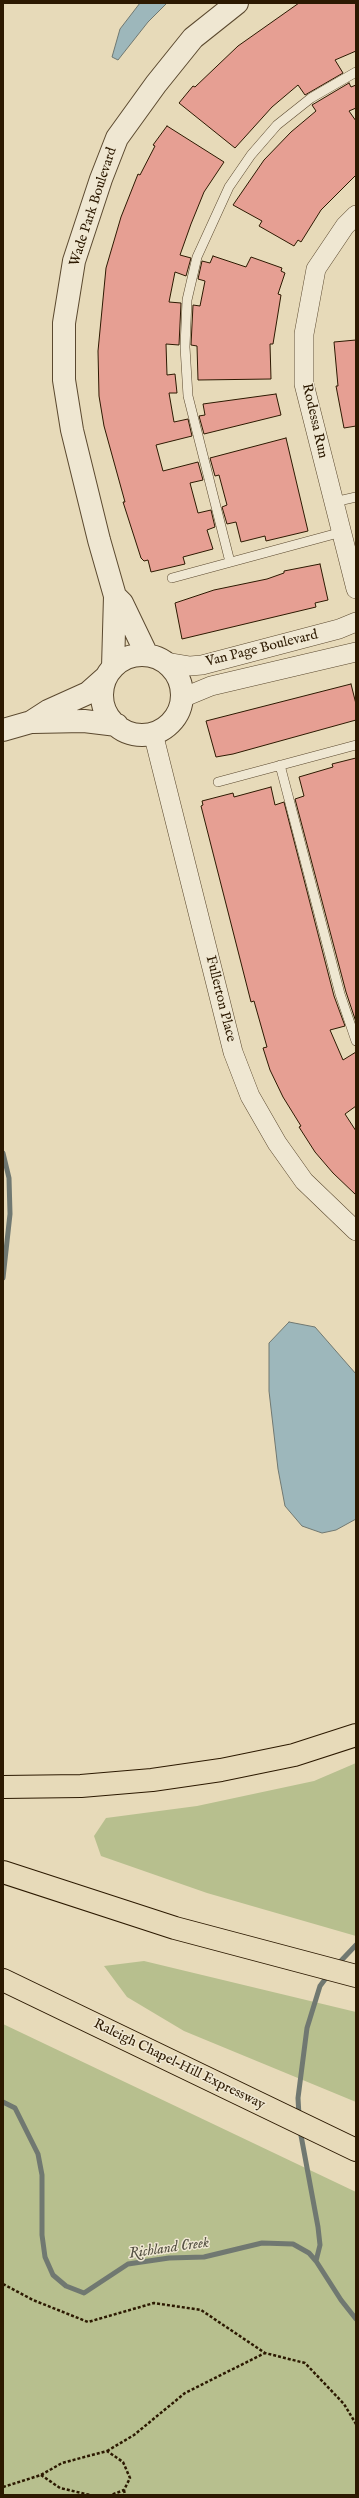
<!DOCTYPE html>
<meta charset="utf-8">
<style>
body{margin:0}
#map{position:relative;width:359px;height:2498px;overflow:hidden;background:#e7dab9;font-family:"IM FELL English",serif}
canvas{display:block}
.frame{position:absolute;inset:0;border:4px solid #2c1901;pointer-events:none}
</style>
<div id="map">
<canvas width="359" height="2498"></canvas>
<div class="frame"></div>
</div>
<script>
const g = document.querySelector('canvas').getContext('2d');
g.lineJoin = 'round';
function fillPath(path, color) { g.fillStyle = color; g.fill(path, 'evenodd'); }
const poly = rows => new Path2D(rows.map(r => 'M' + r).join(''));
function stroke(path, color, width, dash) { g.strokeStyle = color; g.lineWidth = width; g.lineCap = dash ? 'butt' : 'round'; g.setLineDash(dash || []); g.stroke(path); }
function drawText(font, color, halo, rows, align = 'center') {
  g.font = font + ' "IM FELL English",serif'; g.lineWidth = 3; g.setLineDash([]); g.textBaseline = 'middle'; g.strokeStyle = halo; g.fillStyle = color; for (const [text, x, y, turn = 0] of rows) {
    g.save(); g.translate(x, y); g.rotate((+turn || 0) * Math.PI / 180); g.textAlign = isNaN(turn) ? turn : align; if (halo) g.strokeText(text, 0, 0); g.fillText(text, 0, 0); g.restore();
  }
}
fillPath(poly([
 [356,1763,356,1936,207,1893,101,1856,94,1836,106,1818,197,1806,314,1781],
 [144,1961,356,2012,356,2102,184,2031,127,1997,104,1966],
 [3,2024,356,2192,356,2495,3,2495]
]), '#b7bf8e');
const water = poly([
 [140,3,167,3,148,22,118,60,112,57,120,29,140,3],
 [289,1322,315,1327,356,1374,356,1519,336,1530,322,1533,302,1526,285,1506,278,1469,269,1391,269,1343,289,1322]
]);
fillPath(water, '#9db7bb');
stroke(water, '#707871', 1);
stroke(poly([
 [3,1153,9,1178,10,1214,3,1278],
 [337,1965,356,1945],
 [3,2102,15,2108,38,2154,42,2175,42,2235,45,2257,53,2275,66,2286,84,2293,128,2264,169,2258,204,2257,262,2243,293,2244,309,2253,316,2261,341,2300,356,2319],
 [299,2116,298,2098,307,2028,320,1986,329,1974],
 [300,2130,318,2227,320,2245,316,2261]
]), '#707871', 5);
const building = poly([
 [299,3,356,3,356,51,335,60,343,73,305,95,298,85,272,107,235,148,179,103,193,86,195,87,238,46,299,3],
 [349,83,351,87,356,85,356,108,349,111,356,121,356,175,321,210,301,242,298,240,294,246,259,226,262,221,233,205,264,160,291,132,316,111,312,105,349,83],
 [167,126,224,162,204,192,191,224,180,255,191,258,186,276,175,272,169,302,181,303,179,345,166,344,167,375,175,374,177,393,169,393,174,422,188,419,192,436,156,445,163,471,198,462,203,480,190,483,198,513,211,510,215,527,207,530,213,549,183,557,185,564,151,572,148,560,144,561,141,558,123,502,125,502,104,426,99,396,98,351,106,268,121,217,138,174,140,175,155,146,153,145,167,126],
 [213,256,246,267,251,257,282,268,281,271,285,273,278,294,281,295,273,344,270,344,271,379,198,380,197,346,191,345,193,305,200,306,205,281,198,279,202,261,210,263,213,256],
 [356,340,356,426,344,428,336,386,338,386,334,342,356,340],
 [276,394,281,415,204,434,199,416,205,415,203,404,276,394],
 [286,438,308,531,266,541,265,536,241,542,236,522,227,524,222,507,227,505,219,475,215,476,210,458,286,438],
 [320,564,328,600,315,603,316,607,182,639,175,603,214,590,267,579,284,573,284,571,320,564],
 [351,684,356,704,356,720,233,754,216,757,206,721,351,684],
 [356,758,356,1022,346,992,295,799,304,796,299,777,333,767,332,764,356,758],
 [271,787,275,805,284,802,334,996,345,1026,330,1030,343,1060,356,1052,356,1106,345,1114,356,1131,356,1195,333,1173,315,1152,299,1127,301,1126,283,1097,270,1070,263,1048,267,1047,254,1001,251,1002,201,806,203,805,202,801,233,793,234,797,271,787]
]);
fillPath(building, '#e69f93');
stroke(building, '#2c1901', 1);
const service = poly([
 [334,502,356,497],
 [230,562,188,396,185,347,187,300,197,257,229,187,251,155,277,125,311,98,356,72],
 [172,578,342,532],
 [280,765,340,994,356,1041],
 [218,782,356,745]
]);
const minor = poly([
 [356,215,345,226,316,269,304,334,304,384,356,589],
 [166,662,190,666,202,665,339,629,356,622],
 [182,698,211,686,356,652],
 [153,733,233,1052,250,1096,277,1143,304,1181,356,1231]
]);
const tertiary = poly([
 [115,596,122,603,147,655],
 '102 695a40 40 0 1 1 80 0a40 40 0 1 1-80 0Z',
 [113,667,115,596,99,540,72,430,64,380,64,323,74,261,101,179,117,138,156,84,193,38,237,3],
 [33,722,84,721,117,725],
 [3,730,31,722,48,711,88,693,106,677]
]);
const motorway = poly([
 [3,1787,81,1786,152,1780,221,1770,294,1755,356,1735],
 [3,1872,175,1928,356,1976],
 [3,1980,356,2150]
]);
stroke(service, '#5b492f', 10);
stroke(minor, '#5b492f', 20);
stroke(tertiary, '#5b492f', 24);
stroke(motorway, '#2c1901', 24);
stroke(poly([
 [3,2284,33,2300,88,2322,154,2303,201,2310,265,2353,305,2363,344,2404,356,2424],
 [107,2451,134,2435,185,2393,265,2353],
 [41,2475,60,2488,90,2495],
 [3,2487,41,2475,62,2463,107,2451,123,2462,130,2478,124,2490,111,2495],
 [124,2490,125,2495]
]), '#2c1901', 2.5, [3, 2]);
stroke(service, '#efe7d2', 9);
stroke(minor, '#efe7d2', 19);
stroke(tertiary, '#efe7d2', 22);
stroke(motorway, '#e7dab9', 22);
drawText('14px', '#2c1901', '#efe7d2', [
 ["Wade Park Boulevard",94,207,-72],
 ["Rodessa Run",314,421,77],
 ["Van Page Boulevard",262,649,-14],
 ["Fullerton Place",220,999,76],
 ["Raleigh Chapel–Hill Expressway",179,2065,26]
]);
drawText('italic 15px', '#545042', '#efe7d2', [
 ["Richland Creek",169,2249,-8]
]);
</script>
